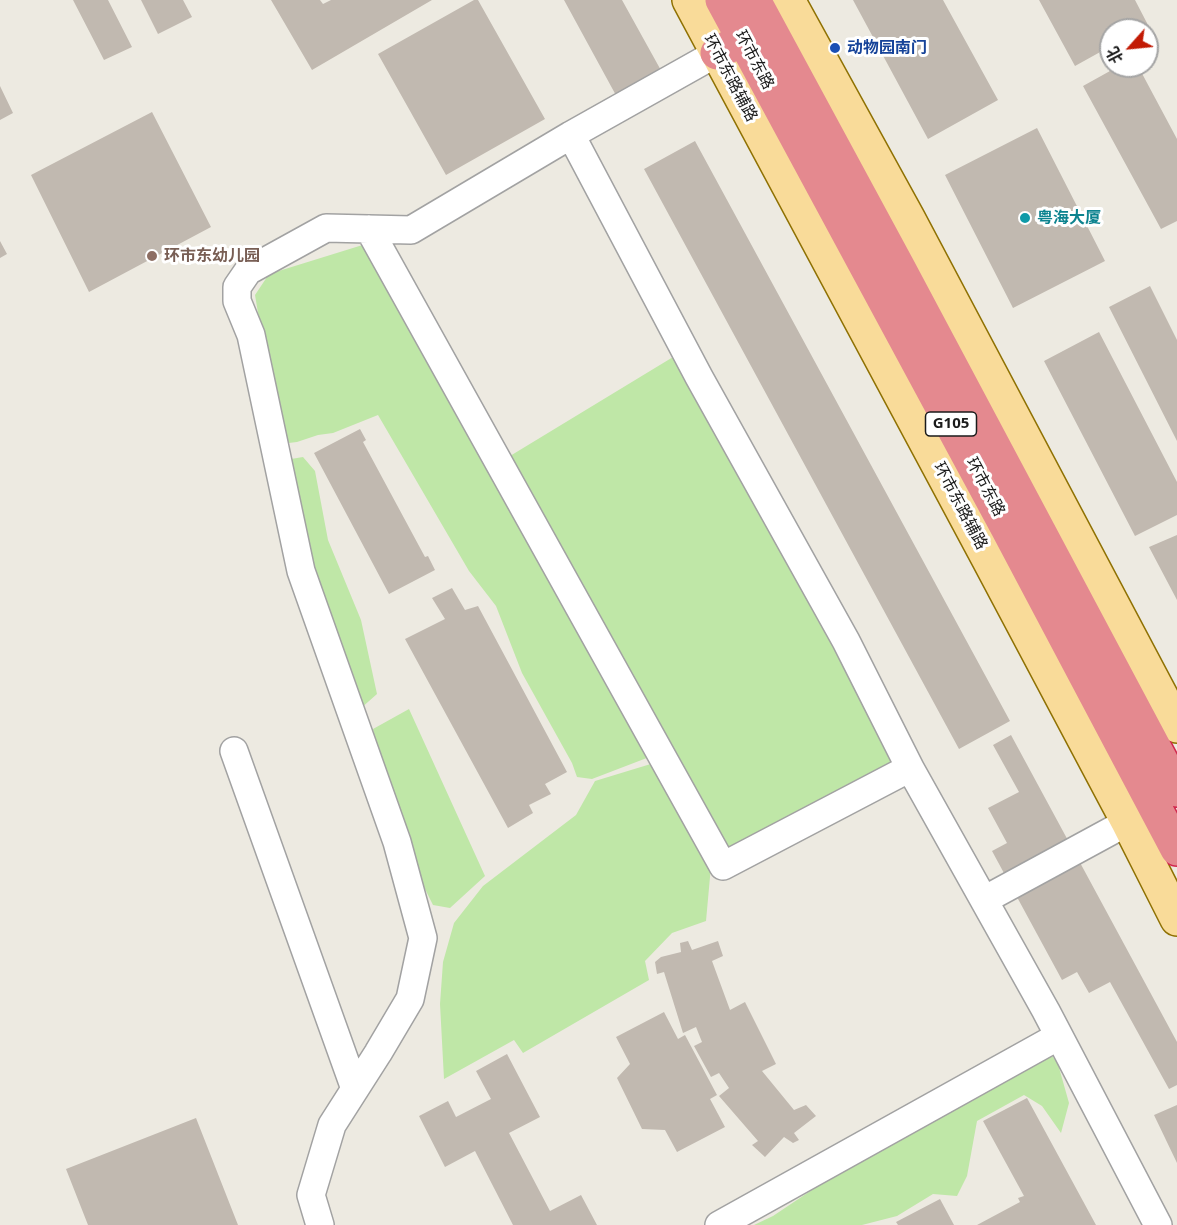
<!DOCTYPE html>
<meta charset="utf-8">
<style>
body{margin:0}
#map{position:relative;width:1177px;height:1225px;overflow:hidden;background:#edeae1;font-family:"Open Sans","Noto Sans SC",sans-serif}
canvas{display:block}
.north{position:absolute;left:1099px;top:18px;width:60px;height:60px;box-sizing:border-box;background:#fff;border:2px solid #a4a4a4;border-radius:50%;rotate:243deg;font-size:16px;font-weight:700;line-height:24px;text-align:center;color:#1b1b1b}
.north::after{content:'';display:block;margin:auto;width:21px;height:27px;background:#c21a04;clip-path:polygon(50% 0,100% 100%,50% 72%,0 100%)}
</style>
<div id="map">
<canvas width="1177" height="1225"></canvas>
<div class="north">北</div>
</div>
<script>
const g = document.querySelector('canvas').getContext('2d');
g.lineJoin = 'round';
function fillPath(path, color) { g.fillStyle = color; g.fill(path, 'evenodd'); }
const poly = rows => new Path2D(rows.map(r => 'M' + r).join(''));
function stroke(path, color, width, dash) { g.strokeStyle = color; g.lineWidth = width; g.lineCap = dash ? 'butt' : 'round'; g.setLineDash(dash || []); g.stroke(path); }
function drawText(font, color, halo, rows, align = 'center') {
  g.font = font + ' "Open Sans","Noto Sans SC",sans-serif'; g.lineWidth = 6; g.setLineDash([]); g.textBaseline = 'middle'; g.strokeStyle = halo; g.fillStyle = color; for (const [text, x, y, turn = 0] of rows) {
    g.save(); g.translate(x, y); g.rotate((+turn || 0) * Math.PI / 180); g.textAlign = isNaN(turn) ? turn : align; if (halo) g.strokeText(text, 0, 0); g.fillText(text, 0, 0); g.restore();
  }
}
fillPath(poly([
 [369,243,652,756,592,779,577,777,572,763,522,673,496,606,469,571,378,415,333,433,318,435,297,442,280,444,255,295,269,274],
 [678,354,898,760,727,853,510,456],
 [303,457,315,471,328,540,361,620,377,694,360,709,308,570,285,460],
 [409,709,485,876,450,908,433,905,418,875,380,772,373,729],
 [654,763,711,866,706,921,672,933,645,961,649,980,523,1053,514,1040,444,1079,440,1004,443,962,454,923,483,886,576,815,595,781],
 [1050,1053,1058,1064,1069,1103,1061,1133,1042,1106,1024,1095,977,1121,967,1176,957,1196,933,1194,897,1216,862,1225,754,1225,773,1216,894,1135]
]), '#bfe7a7');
fillPath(poly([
 [73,0,108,0,132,47,104,60],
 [141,0,183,0,192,17,158,34],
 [271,0,320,0,323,4,331,0,432,0,312,70],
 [474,0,478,0,545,119,446,175,378,54],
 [564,0,622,0,663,74,618,99],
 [853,0,943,0,998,100,928,139],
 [1039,0,1135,0,1148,25,1139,30,1111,30,1111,46,1075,66],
 [1119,66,1138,66,1177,139,1177,221,1161,229,1083,86],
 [0,86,13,113,0,120],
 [152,112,211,227,89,292,31,175],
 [1037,128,1105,261,1013,308,945,175],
 [695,141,1010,721,959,749,644,169],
 [0,241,7,254,0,258],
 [1150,286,1177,340,1177,441,1109,307],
 [1099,332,1177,482,1177,515,1135,536,1044,361],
 [360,429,366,440,363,442,425,557,428,556,435,570,389,594,314,453],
 [1177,535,1177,600,1149,547],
 [452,588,465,610,478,606,567,772,545,784,551,794,529,805,533,813,508,828,405,639,445,619,432,598],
 [1011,735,1177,1042,1177,1085,1169,1089,1110,982,1089,993,1077,972,1062,980,992,851,1007,843,988,808,1019,792,993,745],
 [688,941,692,950,718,941,723,956,712,961,730,1010,745,1002,776,1064,762,1071,794,1110,806,1105,816,1116,794,1133,799,1140,793,1143,784,1137,765,1157,752,1145,758,1141,719,1096,729,1088,719,1073,711,1077,694,1046,702,1042,696,1027,683,1033,664,972,657,974,655,962,661,957,681,952,680,943],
 [664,1012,678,1039,685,1035,717,1095,710,1099,725,1127,677,1152,665,1130,642,1129,617,1078,630,1064,616,1037],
 [507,1054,540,1117,509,1133,550,1211,581,1195,597,1225,513,1225,475,1151,445,1167,419,1116,448,1101,456,1117,491,1099,476,1071],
 [1027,1098,1096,1225,977,1225,1020,1202,1018,1198,1024,1196,983,1121],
 [1177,1105,1177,1163,1154,1115],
 [196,1118,238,1225,88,1225,66,1169],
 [940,1199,954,1225,898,1225,896,1222]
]), '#c1b9b0');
const minor = poly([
 [571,135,699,377,846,641,910,768],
 [369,229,723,866,910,768,1046,1011,1158,1225],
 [234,751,355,1089],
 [984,900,1146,812],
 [320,1225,311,1195,332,1125,378,1053,410,999,423,938,397,842,301,571,251,335,237,301,237,287,248,271,326,228,411,230,571,135,717,53],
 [719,1225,1059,1036]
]);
const major = poly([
 [689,0,989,560,1128,822,1177,919],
 [788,0,908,218,1177,726]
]);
const highway = poly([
 [722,0,1007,528,1177,849],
 [754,0,898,266,1177,790],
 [717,53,743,39]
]);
stroke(minor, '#a2a2a2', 30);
stroke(major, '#8f7103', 36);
stroke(highway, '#d2274e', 36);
stroke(minor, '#fff', 27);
stroke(major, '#f9db99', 33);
stroke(highway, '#e4898f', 33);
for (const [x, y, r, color] of [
 [835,48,6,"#1a4fb4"],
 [1025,218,6,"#0f9aa8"],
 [152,256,6,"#8d6e63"]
]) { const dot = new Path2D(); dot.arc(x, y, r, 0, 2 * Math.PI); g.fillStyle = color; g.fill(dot); stroke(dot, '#fff', 2); }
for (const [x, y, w] of [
 [951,424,51]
]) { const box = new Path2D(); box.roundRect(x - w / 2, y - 12, w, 24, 4.5); g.fillStyle = '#fff'; g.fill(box); stroke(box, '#1b1b1b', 1.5); }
drawText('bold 15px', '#1b1b1b', null, [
 ["G105",951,424]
]);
drawText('bold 16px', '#164399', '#fff', [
 ["动物园南门",847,48]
], 'left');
drawText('16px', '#1b1b1b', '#fff', [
 ["环市东路",754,60,62],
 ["环市东路辅路",730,78,62],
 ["环市东路",985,487,62],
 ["环市东路辅路",960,506,62]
]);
drawText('bold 16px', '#0d838f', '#fff', [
 ["粤海大厦",1037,218]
], 'left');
drawText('bold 16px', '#785e54', '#fff', [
 ["环市东幼儿园",164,256]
], 'left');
</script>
